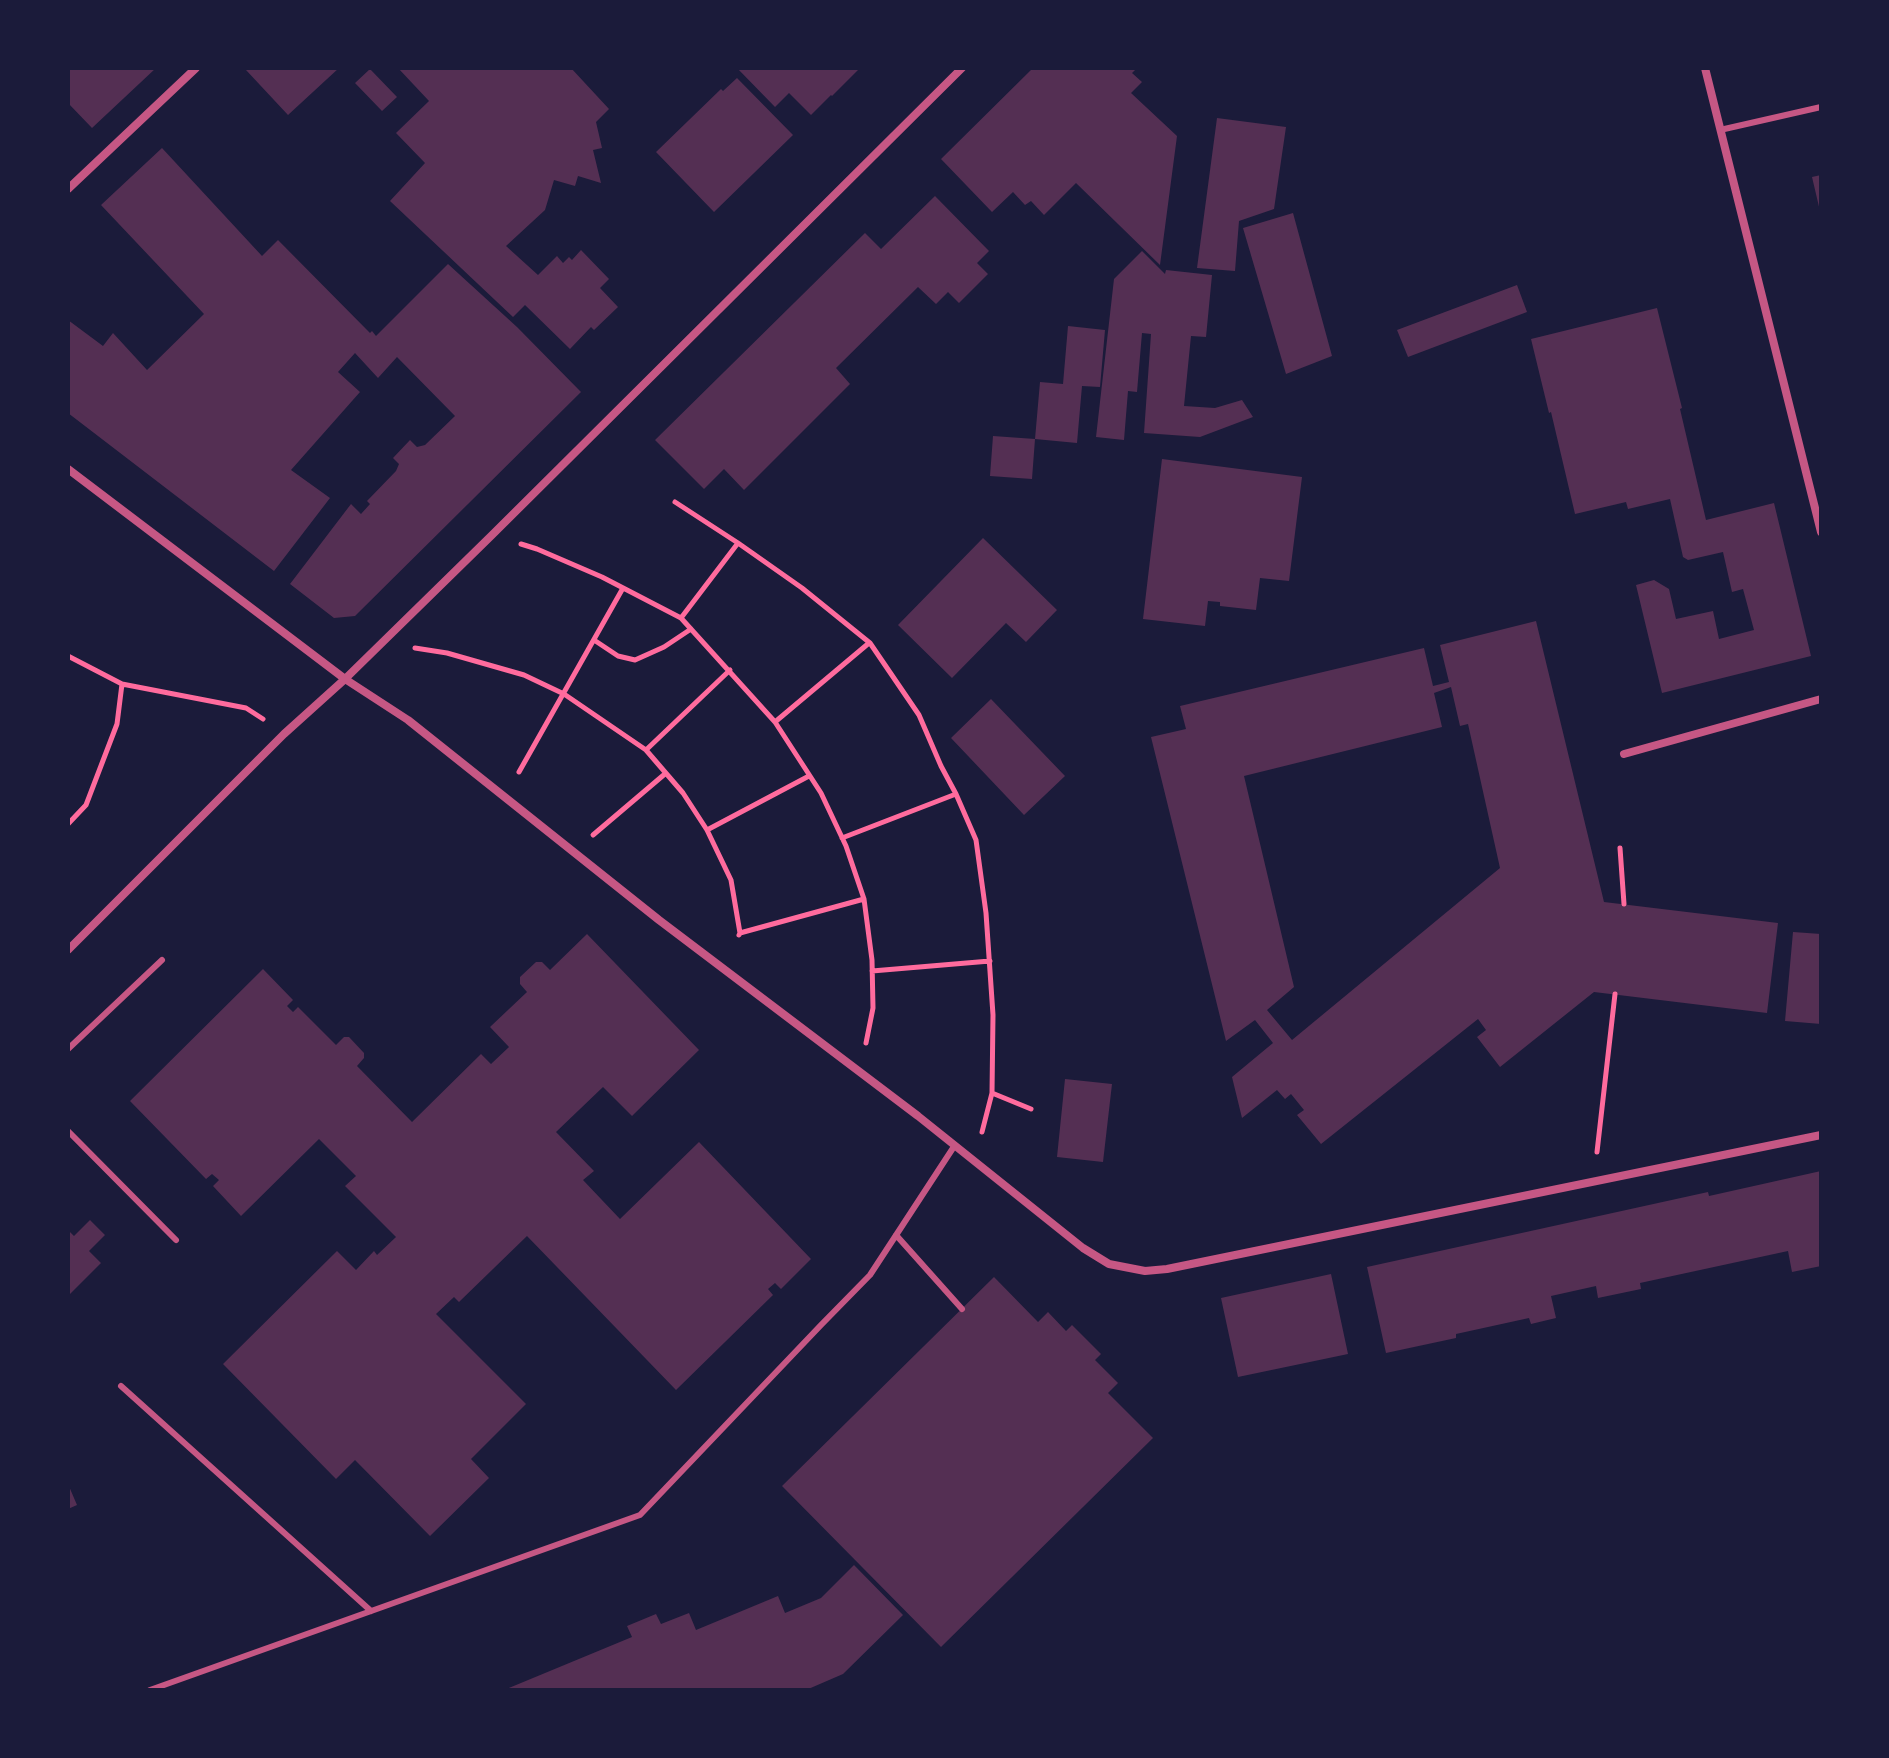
<!DOCTYPE html>
<style>
body{margin:0}
#map{position:relative;width:1889px;height:1758px;overflow:hidden;background:#1b1b3a;font-family:"IBM Plex Sans",sans-serif}
canvas{display:block}
.frame{position:absolute;inset:0;border:70px solid #1b1b3a;pointer-events:none}
</style>
<div id="map">
<canvas width="1889" height="1758"></canvas>
<div class="frame"></div>
</div>
<script>
const g = document.querySelector('canvas').getContext('2d');
g.lineJoin = 'round';
function fillPath(path, color) { g.fillStyle = color; g.fill(path, 'evenodd'); }
const poly = rows => new Path2D(rows.map(r => 'M' + r).join(''));
function stroke(path, color, width, dash) { g.strokeStyle = color; g.lineWidth = width; g.lineCap = dash ? 'butt' : 'round'; g.setLineDash(dash || []); g.stroke(path); }
fillPath(poly([
 [68,68,156,68,92,128,68,103],
 [248,68,339,68,288,115,246,70],
 [398,68,571,68,609,109,596,122,602,148,593,150,601,183,578,176,575,186,554,180,545,210,506,246,538,275,557,256,563,263,569,257,572,260,581,250,609,279,600,288,618,307,594,330,591,327,570,349,525,305,513,317,390,201,425,163,396,133,429,101],
 [737,68,860,68,832,96,831,95,811,115,789,93,775,107],
 [1033,68,1137,68,1132,73,1142,82,1131,93,1177,136,1160,265,1076,183,1044,215,1031,201,1025,205,1013,192,992,212,941,159],
 [370,69,397,97,382,111,355,83],
 [737,78,793,135,714,212,656,152,721,89,723,91],
 [1217,118,1286,127,1274,209,1239,221,1235,271,1197,268],
 [162,148,262,256,278,240,370,333,372,331,376,336,448,264,517,327,581,392,355,616,334,618,290,584,351,504,361,514,370,504,367,501,396,471,399,464,393,458,410,440,417,447,425,445,455,416,397,357,378,378,355,353,338,372,360,392,291,470,330,498,274,571,68,413,68,320,103,346,113,333,147,370,204,314,101,205],
 [1821,175,1821,211,1820,211,1812,177],
 [935,196,989,251,977,263,988,274,959,303,948,292,936,304,918,287,836,368,850,384,744,490,724,469,704,489,655,440,865,233,881,249],
 [1293,213,1332,356,1286,374,1243,228],
 [1142,251,1165,274,1166,270,1212,275,1206,337,1191,336,1184,406,1215,408,1242,400,1253,417,1200,437,1144,433,1151,334,1142,333,1137,392,1128,391,1124,440,1096,437,1114,279],
 [1517,285,1527,312,1408,357,1397,330],
 [1657,308,1682,408,1680,409,1706,520,1774,503,1811,656,1662,693,1636,585,1654,580,1669,589,1676,619,1713,611,1719,639,1754,630,1743,589,1732,592,1723,552,1688,560,1683,557,1670,499,1628,509,1626,502,1575,514,1551,412,1549,413,1531,339],
 [1068,326,1105,330,1100,387,1082,386,1077,443,1035,439,1040,382,1063,384],
 [993,436,1035,439,1032,479,990,476],
 [1162,459,1302,477,1289,581,1260,578,1256,610,1220,606,1220,602,1208,601,1205,626,1143,619],
 [983,538,1057,610,1026,642,1006,623,952,678,898,625],
 [1536,621,1604,902,1778,923,1767,1013,1594,992,1500,1067,1477,1037,1486,1030,1478,1019,1321,1144,1297,1115,1304,1110,1291,1094,1285,1099,1277,1090,1242,1118,1232,1077,1273,1043,1255,1020,1226,1041,1151,737,1186,729,1180,706,1424,648,1433,686,1449,682,1440,645],
 [1451,687,1460,726,1468,724,1500,868,1292,1040,1267,1010,1294,987,1244,776,1442,727,1434,693],
 [991,699,1065,776,1024,815,951,738],
 [1793,932,1821,934,1821,1024,1785,1021],
 [587,934,699,1050,632,1116,603,1087,556,1132,594,1171,583,1180,620,1219,699,1142,811,1259,781,1289,775,1283,768,1289,773,1295,676,1390,527,1236,459,1302,454,1297,436,1314,526,1404,471,1459,489,1478,430,1536,355,1460,336,1479,223,1364,337,1251,356,1270,374,1251,377,1255,396,1237,345,1186,356,1176,319,1139,241,1216,213,1186,219,1180,212,1174,206,1179,130,1101,263,969,293,1000,287,1006,293,1012,298,1007,336,1045,344,1037,349,1037,364,1053,364,1058,357,1066,412,1122,481,1054,491,1064,509,1047,490,1027,527,992,520,984,520,977,536,962,542,962,550,970],
 [1065,1079,1112,1084,1103,1162,1057,1157],
 [1821,1171,1821,1266,1792,1272,1788,1251,1640,1283,1641,1289,1598,1298,1596,1286,1551,1296,1556,1318,1531,1324,1529,1318,1456,1334,1456,1338,1386,1353,1367,1267,1708,1192,1709,1196],
 [90,1220,105,1235,89,1251,101,1263,68,1296,68,1230,74,1236],
 [1331,1274,1348,1354,1238,1377,1221,1298],
 [994,1277,1038,1322,1048,1312,1066,1331,1072,1325,1101,1354,1095,1360,1118,1383,1108,1393,1153,1438,941,1647,782,1486],
 [68,1484,77,1505,68,1509],
 [854,1565,903,1615,843,1674,806,1690,504,1690,632,1637,627,1626,656,1614,661,1624,689,1613,696,1630,778,1596,785,1613,821,1598]
]), '#542f53');
stroke(poly([
 [675,502,738,543,802,588,870,643,919,715,941,766,956,794,976,840,986,913,993,1015,992,1093,982,1132],
 [521,544,537,549,602,577,681,618,775,722,821,793,846,846,864,899,872,960,873,1008,866,1043],
 [681,618,738,543],
 [594,640,618,656,635,660,664,647,691,629],
 [415,648,447,653,524,675,564,694,646,750,683,793,707,830,731,880,740,933],
 [68,656,122,684,117,724,86,805,68,824],
 [122,684,246,708,263,719],
 [775,722,869,643],
 [646,750,730,670],
 [519,772,623,588],
 [707,830,809,776],
 [593,835,666,773],
 [842,838,956,794],
 [1620,848,1624,904],
 [739,935,740,933,864,899],
 [872,971,990,961],
 [992,1093,1031,1109],
 [1597,1152,1615,994]
]), '#ff6b9d', 5);
stroke(poly([
 [1720,130,1821,107],
 [68,1049,162,960],
 [68,1131,176,1240],
 [896,1235,962,1309],
 [121,1386,371,1611],
 [150,1690,640,1515,821,1325,870,1275,955,1145]
]), '#c65784', 6);
stroke(poly([
 [1705,68,1821,532],
 [68,189,196,68],
 [68,469,345,679,408,720,659,920,918,1116,1083,1248,1109,1264,1145,1271,1167,1269,1821,1135],
 [1624,754,1821,699],
 [68,950,284,734,345,679,491,536,962,68]
]), '#c65784', 8);
</script>
